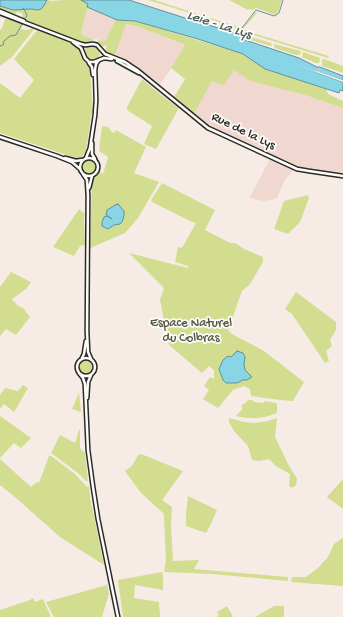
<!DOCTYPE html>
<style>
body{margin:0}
canvas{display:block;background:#f7ebe5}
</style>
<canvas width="343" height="617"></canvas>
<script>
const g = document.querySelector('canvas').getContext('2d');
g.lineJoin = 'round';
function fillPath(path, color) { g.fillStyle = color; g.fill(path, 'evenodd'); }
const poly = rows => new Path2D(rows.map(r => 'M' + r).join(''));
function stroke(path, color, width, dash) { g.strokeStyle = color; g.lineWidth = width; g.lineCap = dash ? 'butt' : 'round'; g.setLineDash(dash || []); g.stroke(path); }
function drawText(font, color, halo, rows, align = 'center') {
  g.font = font + ' "Gochi Hand",sans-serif'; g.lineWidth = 3.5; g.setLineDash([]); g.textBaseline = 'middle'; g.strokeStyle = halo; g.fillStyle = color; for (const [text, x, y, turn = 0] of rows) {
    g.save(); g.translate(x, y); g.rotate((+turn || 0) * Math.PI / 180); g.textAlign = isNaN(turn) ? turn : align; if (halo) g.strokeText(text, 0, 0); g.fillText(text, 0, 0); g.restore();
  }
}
fillPath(poly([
 [87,7,116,19,105,41,83,36,81,33],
 [125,24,136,26,186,46,159,86,130,63,114,57],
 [234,70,250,81,305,95,343,108,343,173,297,166,285,180,277,198,271,200,264,201,257,200,250,197,272,155,225,134,208,125,194,114,212,81]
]), '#f0d7cf');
fillPath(poly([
 [47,0,52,1,63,0,81,0,88,4,81,33,83,36,94,39,92,41,87,43,80,42,23,19,22,13,17,12,14,15,0,10,0,6,13,10,31,9,38,10,43,7],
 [148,0,154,0,242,28,254,14,252,13,253,12,257,13,243,29,246,30,246,31,329,56,328,58,234,29,235,27],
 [229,0,282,0,278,12,275,15,256,8,253,10,249,9,248,10],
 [5,19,10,19,23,24,21,29,26,30,35,28,12,57,0,66,0,30,2,28],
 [116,19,135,21,243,54,265,69,326,89,328,94,343,101,343,108,305,95,250,81,234,70,224,85,212,81,194,114,174,97,185,79,171,68,185,45,136,26,126,24,114,57,105,51,107,45,101,47,98,40,105,41],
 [38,29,67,41,80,50,81,57,84,62,90,68,93,111,91,116,86,151,82,157,76,158,0,133,0,83,20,98,34,80,14,59],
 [245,35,271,43,272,45,271,46,247,39,245,38],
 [274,44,300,51,301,52,300,55,296,55,275,48,274,46],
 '84 53a8 8 0 1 1 16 0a8 8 0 1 1-16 0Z',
 [303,52,320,58,319,63,316,63,302,57],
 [324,59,343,66,343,73,322,66,322,60],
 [142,79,166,99,179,108,156,149,144,144,152,126,127,110,127,107],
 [102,126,108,127,113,133,115,132,116,130,146,147,134,173,159,182,138,218,125,233,90,248,92,180,101,172,103,174,108,157,99,151],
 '81 167a8 8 0 1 1 16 0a8 8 0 1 1-16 0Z',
 [162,183,215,210,205,230,230,243,235,243,244,249,263,257,263,262,250,284,242,291,228,330,232,334,264,351,304,382,293,401,280,400,251,396,250,389,244,386,233,390,218,408,203,399,209,390,204,386,210,377,214,379,214,370,209,366,202,373,169,345,160,300,164,288,129,253,188,268,188,266,175,262,178,247,182,248,196,223,192,222,152,202,151,200],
 [308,195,309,198,300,222,288,234,274,229,284,201],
 [79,209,85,214,84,217,85,245,80,246,74,256,53,247],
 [11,272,31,282,26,289,12,299,17,305,23,308,30,317,16,335,6,329,0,336,0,287],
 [296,292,336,322,336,330,330,340,332,346,326,351,329,361,325,363,292,314,285,309],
 '78 367a8 8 0 1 1 16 0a8 8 0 1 1-16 0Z',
 [23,385,28,388,14,412,4,404,0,409,0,395,5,388,18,391],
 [79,393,81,412,72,409],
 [249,400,252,400,254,402,263,403,265,401,276,403,277,404,277,413,265,417,256,418,247,418,236,416,243,408,241,406],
 [0,416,31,438,21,448,14,443,0,458],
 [229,418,244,422,254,423,268,421,277,418,275,437,287,462,297,479,296,485,292,488,289,486,290,474,276,466,269,459,259,461,252,460,248,446,234,431,229,422],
 [79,430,80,430,80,448,85,453,88,481,86,481,78,473,51,453,60,435,75,443],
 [141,454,183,471,162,500,172,507,171,527,173,559,172,561,199,560,194,569,288,577,288,581,213,574,164,572,166,560,164,516,163,513,141,493,125,471,132,466,138,455],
 [49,456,51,456,75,474,87,487,89,486,90,497,104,565,60,537,16,498,0,485,0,459,31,487,37,482,39,483],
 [343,479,343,509,327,497],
 [188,496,217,510,210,526,206,533,186,526,186,514],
 [343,538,343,586,291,582,292,577,306,577,318,568,328,557,334,544],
 [162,572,163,577,163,590,135,585,134,598,159,602,160,617,123,617,118,580],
 [107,585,109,594,102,617,54,617,46,602],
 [33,598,35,602,43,599,51,617,0,617,0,610,30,600],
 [227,606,233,617,217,617,219,615,217,612],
 [274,606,284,606,284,617,255,617]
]), '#d2dd90');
const water = poly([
 [0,0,47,0,43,7,41,9,38,10,31,9,13,10,0,6,0,0],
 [81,0,129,0,188,19,243,35,242,39,299,58,317,67,320,67,343,76,343,80,316,72,315,72,343,82,343,91,340,90,339,93,265,69,243,54,198,39,135,21,117,20,87,7,88,4,81,0],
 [118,204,124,211,124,216,122,222,120,224,114,225,108,229,102,226,102,222,104,217,107,216,112,219,106,215,107,210,112,207,115,205,118,204],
 [237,351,243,353,245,357,244,365,245,370,252,377,247,380,243,380,237,383,226,383,223,380,219,369,223,360,228,356,231,357,237,351]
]);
fillPath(water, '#87d5e5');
stroke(water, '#62919b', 1);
fillPath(poly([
 [288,62,316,71,318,72,318,69,320,67,318,70,319,72,343,80,343,82,315,72,315,71]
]), '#f7ebe5');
stroke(poly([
 [23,8,25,11,27,16,25,18],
 [242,28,256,10,274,16,276,15,279,13,283,0],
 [0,46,3,45,4,44,3,42,10,36,16,35,22,24]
]), '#62919b', 1);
const secondary = poly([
 [0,11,24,21],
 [0,13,81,44,85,45,93,44,97,45,105,54,125,62,137,70,197,119,208,128,219,133,297,169,309,171,343,176],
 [73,42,81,48,85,58,89,62,94,62,104,58,112,59],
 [117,61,139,73],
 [89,63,92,67,93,75],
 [0,137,57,156,72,162,80,169],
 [92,143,92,154,95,159],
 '80 167a9 9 0 1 1 18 0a9 9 0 1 1-18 0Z',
 [65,158,76,161,82,160],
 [86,158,90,148,95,115,96,100,95,70,96,64,98,61],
 [83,174,87,180,88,196,87,331,88,352,91,359],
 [89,188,92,176],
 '77 367a9 9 0 1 1 18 0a9 9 0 1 1-18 0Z',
 [82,358,84,354,86,341],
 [79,373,83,378,85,384,88,450,93,487,98,519,118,617],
 [87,398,88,382,91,375]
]);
stroke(secondary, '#2b2b2b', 5.5);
stroke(secondary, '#fdfcf7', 2.5);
drawText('13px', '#2b2b2b', '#fdfcf7', [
 ["Rue de la Lys",243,132,26]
]);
drawText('13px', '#555844', '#fdfcf7', [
 ["Espace Naturel",191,324],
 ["du Colbras",191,339]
]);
drawText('italic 14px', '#475e63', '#fdfcf7', [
 ["Leie - La Lys",219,26,18]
]);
</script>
